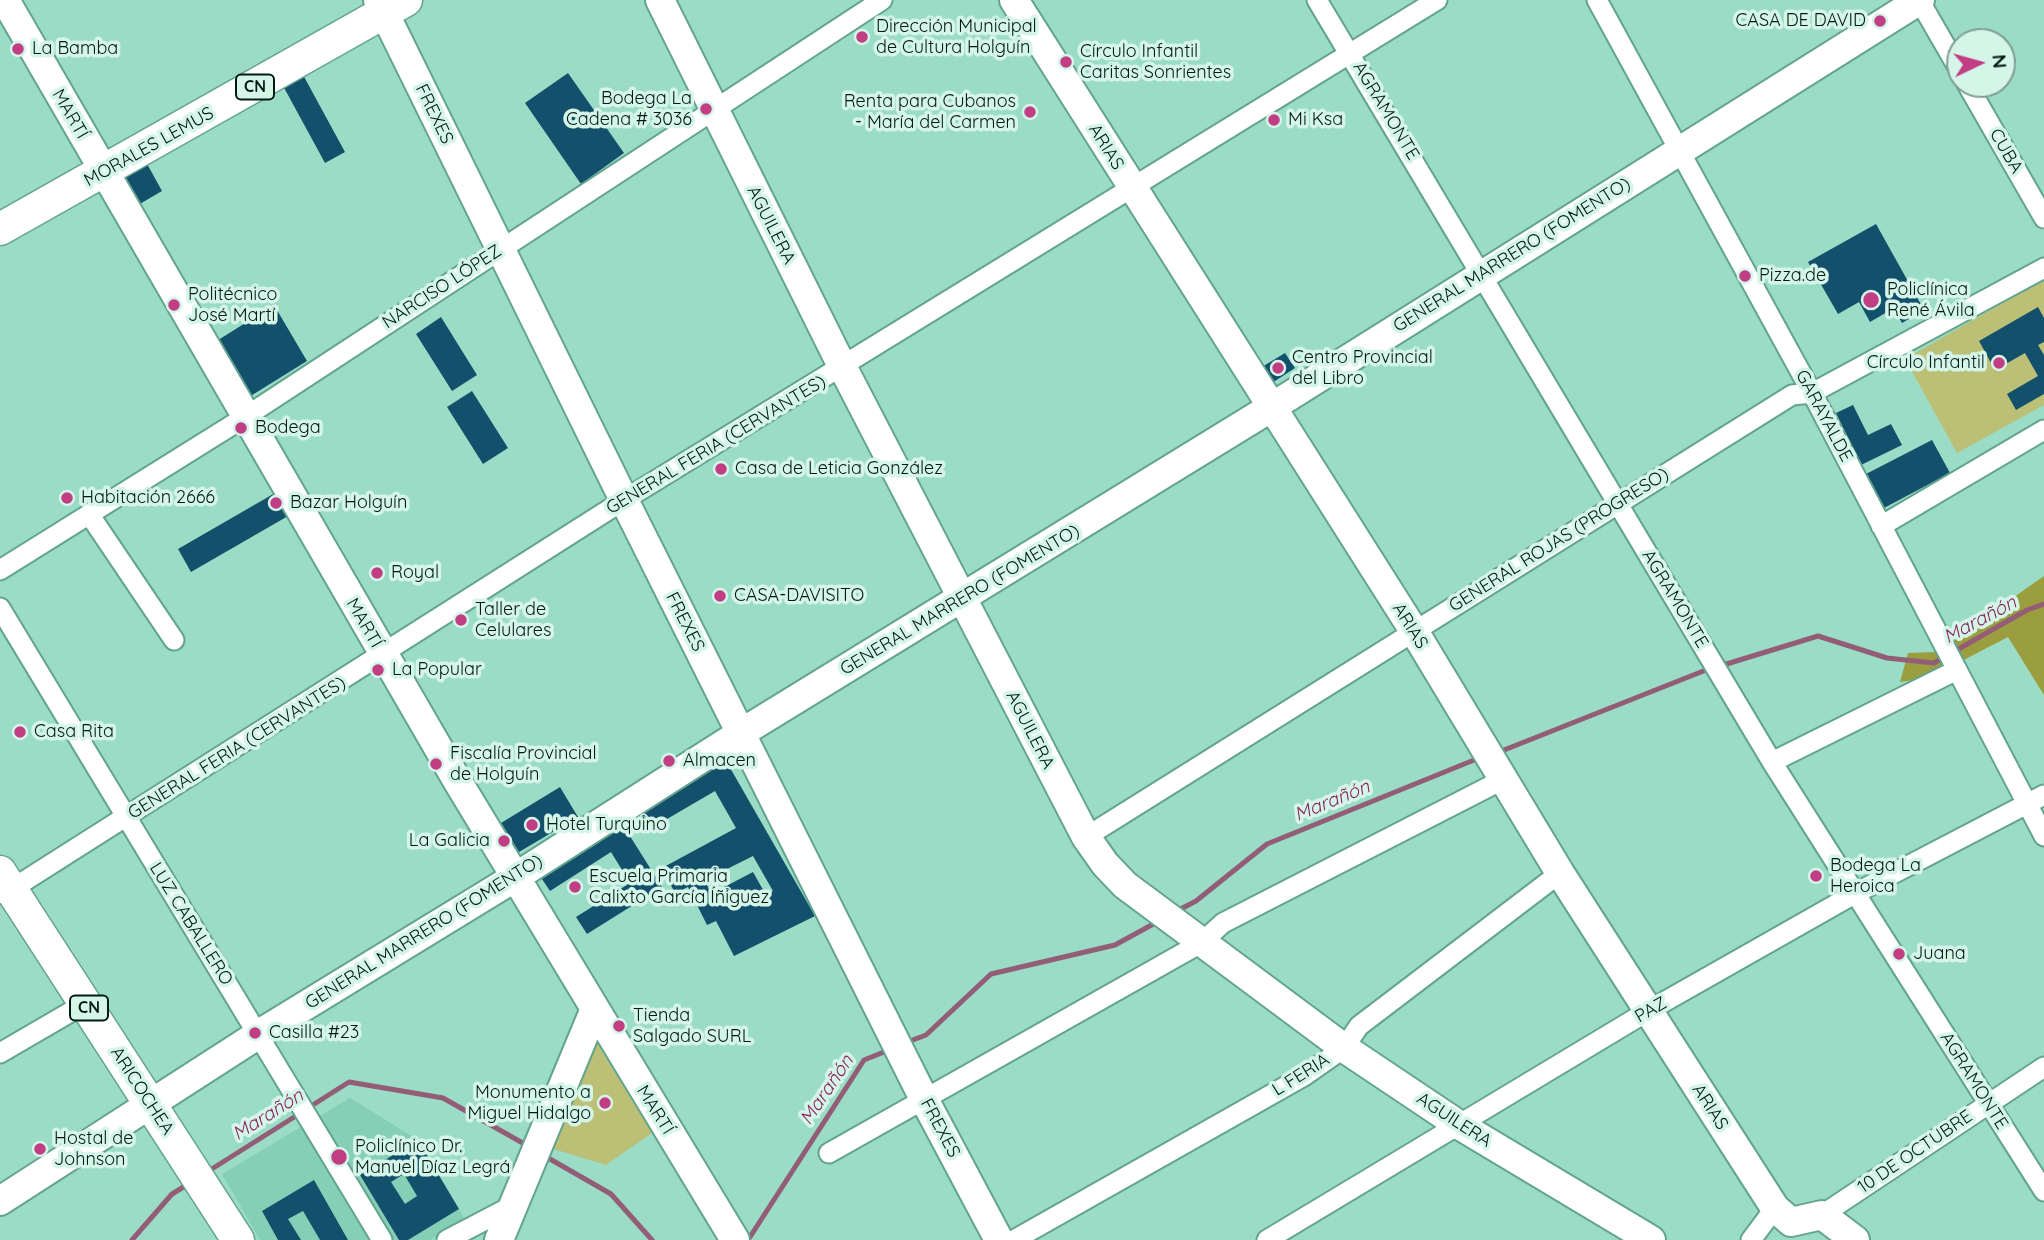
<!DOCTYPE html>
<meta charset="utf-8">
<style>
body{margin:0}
#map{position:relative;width:2044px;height:1240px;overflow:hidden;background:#9adcc5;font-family:Quicksand,sans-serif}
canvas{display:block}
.north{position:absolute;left:1946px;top:28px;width:70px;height:70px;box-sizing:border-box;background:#d5f5e9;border:2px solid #809e93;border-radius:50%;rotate:85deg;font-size:19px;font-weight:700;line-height:28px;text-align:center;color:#011b13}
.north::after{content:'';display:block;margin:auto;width:24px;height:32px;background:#c13e84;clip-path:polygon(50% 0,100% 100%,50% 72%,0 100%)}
</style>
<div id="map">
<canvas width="2044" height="1240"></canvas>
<div class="north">N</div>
</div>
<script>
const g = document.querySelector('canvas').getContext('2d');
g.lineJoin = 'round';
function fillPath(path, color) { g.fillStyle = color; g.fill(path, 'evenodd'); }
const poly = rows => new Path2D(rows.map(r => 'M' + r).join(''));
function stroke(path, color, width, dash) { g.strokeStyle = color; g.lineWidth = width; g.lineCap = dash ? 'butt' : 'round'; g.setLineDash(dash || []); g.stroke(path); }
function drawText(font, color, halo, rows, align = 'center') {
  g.font = font + ' Quicksand,sans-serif'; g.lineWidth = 7; g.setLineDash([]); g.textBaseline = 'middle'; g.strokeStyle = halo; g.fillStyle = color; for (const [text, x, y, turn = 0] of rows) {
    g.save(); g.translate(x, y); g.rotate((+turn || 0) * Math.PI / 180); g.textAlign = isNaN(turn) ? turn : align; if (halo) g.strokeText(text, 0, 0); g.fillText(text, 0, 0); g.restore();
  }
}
fillPath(poly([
 [350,1098,418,1140,465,1220,430,1240,260,1240,222,1174]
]), '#85cfb7');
fillPath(poly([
 [2044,279,2044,405,1957,453,1905,359],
 [597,1032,662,1126,606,1165,550,1148]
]), '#bbc076');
fillPath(poly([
 [2044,576,2044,695,2008,637,1929,678,1900,682,1908,653,1936,652]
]), '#9b9e3e');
stroke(poly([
 [1720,666,1818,636,1887,658,1934,663,2027,610,2044,604],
 [1499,752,1711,668],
 [1175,912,1196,901,1267,844,1479,758],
 [905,1043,926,1035,991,974,1115,945,1157,922],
 [308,1108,349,1082,443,1098,528,1146],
 [543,1155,611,1194,652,1240],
 [207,1172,299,1114],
 [132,1240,172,1194,190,1183],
 [748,1240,864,1060,889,1050]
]), '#935d77', 5);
fillPath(poly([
 [302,73,345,152,325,163,282,84],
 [568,73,624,153,581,184,525,103],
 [146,162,162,191,138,205,122,175],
 [1876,224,1924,310,1902,323,1894,308,1870,322,1859,302,1838,314,1808,262],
 [274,305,307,361,249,397,215,342],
 [2038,307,2044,318,2044,342,2038,345,2044,355,2044,394,2016,410,2007,394,2038,376,2025,353,1995,370,1979,341],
 [441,317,477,375,452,391,416,334],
 [1285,353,1295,368,1272,383,1262,367],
 [472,391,508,448,483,464,447,407],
 [1853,405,1868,435,1891,424,1902,445,1861,465,1836,413],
 [1932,440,1950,473,1884,508,1866,474],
 [275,493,288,516,191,572,178,549],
 [725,759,815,916,734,956,716,921,707,925,688,887,675,893,662,868,736,828,715,791,643,833,633,814],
 [753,856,773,891,766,895,753,872,711,894,705,880],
 [560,787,578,817,519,852,501,823],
 [618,817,662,887,587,934,576,917,630,883,611,852,550,891,536,870],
 [418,1140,459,1209,408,1240,399,1240,360,1175],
 [404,1174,417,1196,405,1204,391,1182],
 [314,1180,348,1240,320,1240,303,1211,288,1219,301,1240,278,1240,262,1211]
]), '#12506b');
const street = poly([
 [1317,0,1772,762,2044,1191],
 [1597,0,1812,393,2044,836],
 [1919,0,1960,71],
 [1967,84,2044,218],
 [89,514,174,640],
 [1881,526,2044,430],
 [0,570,245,417,882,0],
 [0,608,382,1240],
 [1772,762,1957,670],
 [1086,837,1792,395,1812,393,2044,268],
 [4,894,624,500,1437,0],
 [0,1053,86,1003],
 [829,1153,1201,943,1223,923,1504,779],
 [1822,1215,2044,1067],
 [447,1240,512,1206],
 [1014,1240,1304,1076,1344,1048,1359,1026,1560,873],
 [1267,1240,1648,1011,1856,893,2044,795],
 [1751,1240,1775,1208]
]);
const secondary = poly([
 [5,0,458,782,735,1240],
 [378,0,624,500,924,1099,999,1240],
 [660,0,843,368,1086,837,1105,864,1125,885,1344,1048,1459,1125,1651,1240],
 [1014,0,1414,631,1560,873,1775,1208,1791,1222,1822,1215,1855,1240],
 [0,1201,259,1034,514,878,741,733,1272,407,1920,0],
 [499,1240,594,1011]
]);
const primary = poly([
 [0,229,406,0],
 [0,872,238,1240]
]);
stroke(street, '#63a48f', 23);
stroke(secondary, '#63a48f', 32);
stroke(primary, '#63a48f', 35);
stroke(street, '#fff', 19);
stroke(secondary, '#fff', 28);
stroke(primary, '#fff', 32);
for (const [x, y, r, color] of [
 [1880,21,7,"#c13e84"],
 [862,37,7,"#c13e84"],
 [18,49,7,"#c13e84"],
 [1066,62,7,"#c13e84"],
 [706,109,7,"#c13e84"],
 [1030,112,7,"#c13e84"],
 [1274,120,7,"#c13e84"],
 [1745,276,7,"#c13e84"],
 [1871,300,9,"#c13e84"],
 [174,305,7,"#c13e84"],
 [1999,363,7,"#c13e84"],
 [1278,368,7,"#c13e84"],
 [241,428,7,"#c13e84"],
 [721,469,7,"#c13e84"],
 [67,498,7,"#c13e84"],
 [276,503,7,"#c13e84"],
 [377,573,7,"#c13e84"],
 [720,596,7,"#c13e84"],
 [461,620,7,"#c13e84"],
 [378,670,7,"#c13e84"],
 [20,732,7,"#c13e84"],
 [669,761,7,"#c13e84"],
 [436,764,7,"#c13e84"],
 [532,825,7,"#c13e84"],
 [504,841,7,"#c13e84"],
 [1816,876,7,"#c13e84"],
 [575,887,7,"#c13e84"],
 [1899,954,7,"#c13e84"],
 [619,1026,7,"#c13e84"],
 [255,1033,7,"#c13e84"],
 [605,1103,7,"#c13e84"],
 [40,1149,7,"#c13e84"],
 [339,1157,9,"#c13e84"]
]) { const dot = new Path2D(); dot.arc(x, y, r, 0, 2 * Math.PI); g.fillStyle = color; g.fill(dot); stroke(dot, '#d5f5e9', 2.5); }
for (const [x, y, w] of [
 [255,87,38],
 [89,1008,38]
]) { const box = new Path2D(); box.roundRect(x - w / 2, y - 12.5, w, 25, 5); g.fillStyle = '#d5f5e9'; g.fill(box); stroke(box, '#011b13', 2); }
drawText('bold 16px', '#011b13', null, [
 ["CN",255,87],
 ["CN",89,1008]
]);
drawText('18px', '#011b13', '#d5f5e9', [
 ["CASA DE DAVID",1866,21,"right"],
 ["Dirección Municipal",876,27],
 ["de Cultura Holguín",876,48],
 ["La Bamba",32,49],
 ["Círculo Infantil",1080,52],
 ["Caritas Sonrientes",1080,73],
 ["Bodega La",692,99,"right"],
 ["Cadena # 3036",692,120,"right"],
 ["Renta para Cubanos",1016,102,"right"],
 ["- María del Carmen",1016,123,"right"],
 ["Mi Ksa",1288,120],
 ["Pizza.de",1759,276],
 ["Policlínica",1887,290],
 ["René Ávila",1887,311],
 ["Politécnico",188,295],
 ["José Martí",188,316],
 ["Centro Provincial",1292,358],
 ["del Libro",1292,379],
 ["Círculo Infantil",1985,363,"right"],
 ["Bodega",255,428],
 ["Casa de Leticia González",735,469],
 ["Habitación 2666",81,498],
 ["Bazar Holguín",290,503],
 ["Royal",391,573],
 ["CASA-DAVISITO",734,596],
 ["Taller de",475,610],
 ["Celulares",475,631],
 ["La Popular",392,670],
 ["Casa Rita",34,732],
 ["Fiscalía Provincial",450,754],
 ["de Holguín",450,775],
 ["Almacen",683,761],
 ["Hotel Turquino",546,825],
 ["La Galicia",490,841,"right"],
 ["Bodega La",1830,866],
 ["Heroica",1830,887],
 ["Escuela Primaria",589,877],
 ["Calixto García Íñiguez",589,898],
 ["Juana",1913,954],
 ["Tienda",633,1016],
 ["Salgado SURL",633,1037],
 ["Casilla #23",269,1033],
 ["Monumento a",591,1093,"right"],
 ["Miguel Hidalgo",591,1114,"right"],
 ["Hostal de",54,1139],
 ["Johnson",54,1160],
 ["Policlínico Dr.",355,1147],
 ["Manuel Díaz Legrá",355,1168]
], 'left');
drawText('18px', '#011b13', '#d5f5e9', [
 ["AGRAMONTE",1386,111,59],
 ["MARTÍ",70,114,60],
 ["FREXES",434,114,64],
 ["MORALES LEMUS",149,147,-29],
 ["ARIAS",1106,147,58],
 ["CUBA",2006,151,60],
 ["AGUILERA",771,225,63],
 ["GENERAL MARRERO (FOMENTO)",1512,255,-32],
 ["NARCISO LÓPEZ",442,287,-33],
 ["GARAYALDE",1824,416,62],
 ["GENERAL FERIA (CERVANTES)",716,445,-31],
 ["GENERAL ROJAS (PROGRESO)",1559,540,-32],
 ["AGRAMONTE",1675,599,59],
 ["GENERAL MARRERO (FOMENTO)",960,600,-31],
 ["FREXES",685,622,63],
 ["MARTÍ",364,623,60],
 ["ARIAS",1410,626,58],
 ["AGUILERA",1030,730,63],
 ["GENERAL FERIA (CERVANTES)",237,748,-32],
 ["LUZ CABALLERO",191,924,58],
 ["GENERAL MARRERO (FOMENTO)",424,932,-32],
 ["PAZ",1651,1010,-30],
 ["L FERIA",1301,1075,-32],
 ["AGRAMONTE",1974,1081,58],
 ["ARICOCHEA",142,1091,57],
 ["ARIAS",1710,1107,57],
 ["MARTÍ",655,1110,58],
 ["AGUILERA",1454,1120,33],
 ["FREXES",940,1128,62],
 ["10 DE OCTUBRE",1915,1152,-34]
]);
drawText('italic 19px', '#8a235c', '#d5f5e9', [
 ["Marañón",1980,620,-28],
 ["Marañón",1332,801,-22],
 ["Marañón",827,1090,-56],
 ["Marañón",268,1115,-32]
]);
</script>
